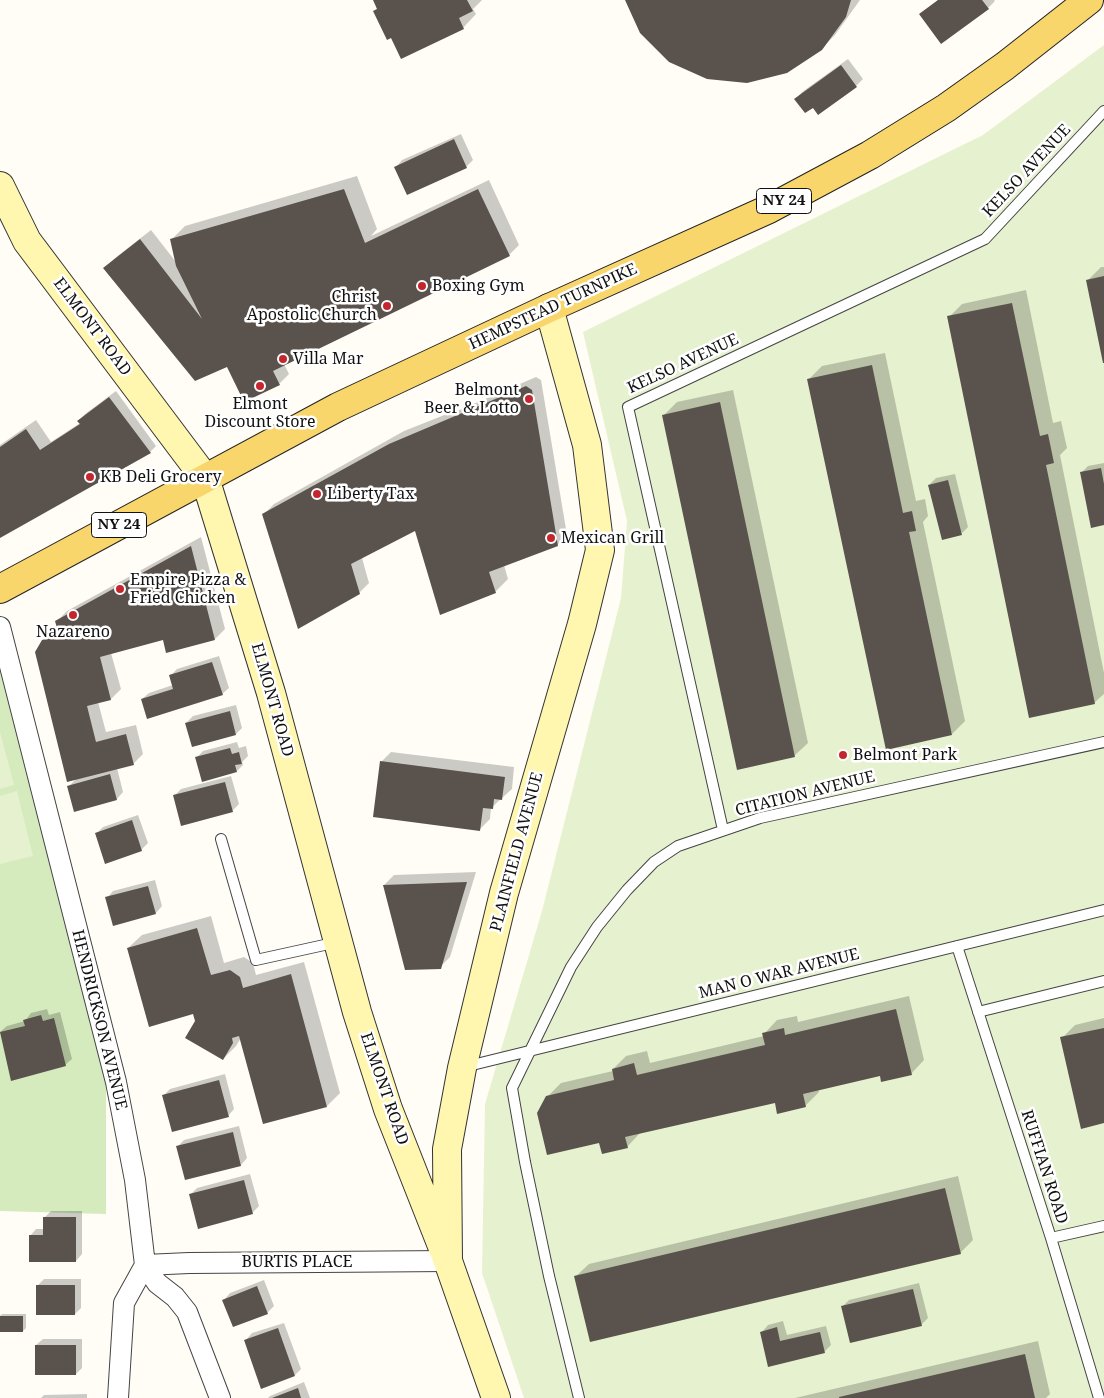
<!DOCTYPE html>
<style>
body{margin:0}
canvas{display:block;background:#fffdf5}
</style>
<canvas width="1104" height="1398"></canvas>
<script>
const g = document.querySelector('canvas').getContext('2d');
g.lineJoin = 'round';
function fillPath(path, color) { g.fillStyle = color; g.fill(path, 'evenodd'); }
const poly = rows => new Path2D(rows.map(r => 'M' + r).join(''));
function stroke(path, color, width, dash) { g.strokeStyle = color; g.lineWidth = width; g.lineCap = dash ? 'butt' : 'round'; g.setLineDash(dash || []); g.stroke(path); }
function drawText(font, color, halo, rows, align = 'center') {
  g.font = font + ' "Noto Serif",serif'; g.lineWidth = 5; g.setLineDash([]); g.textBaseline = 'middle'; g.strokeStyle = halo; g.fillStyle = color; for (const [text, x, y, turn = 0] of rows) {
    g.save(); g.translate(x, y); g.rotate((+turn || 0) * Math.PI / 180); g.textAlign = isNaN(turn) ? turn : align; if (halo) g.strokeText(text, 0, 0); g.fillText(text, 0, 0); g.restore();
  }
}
fillPath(poly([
 [0,651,106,1065,106,1214,0,1211]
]), '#d5ebbd');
fillPath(poly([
 [1104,45,1104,1398,524,1398,482,1273,485,1104,542,911,621,598,627,521,583,332,983,135],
 [0,732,14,785,0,789],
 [17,791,33,856,0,864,0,796]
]), '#e6f2cf');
fillPath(poly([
 [374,0,482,0,473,9,476,14,463,28,374,12,378,8],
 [626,0,860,0,835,35,821,49],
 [938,0,994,0,995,1,988,8,921,14],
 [848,59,863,79,856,86,818,113,813,106,796,99,802,92],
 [461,134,473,160,466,167,396,167,402,160],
 [357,176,377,229,371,236,489,180,519,245,509,255,284,364,289,374,279,384,228,366,105,268,115,258,151,230,176,262,172,239,185,226],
 [1101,267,1104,267,1104,361,1088,280],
 [1026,290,1053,423,1061,421,1067,448,1060,455,1104,673,1104,694,1094,703,949,317,962,304],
 [885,353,916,501,925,499,928,516,923,522,965,721,952,734,808,380,822,366],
 [536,377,541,380,567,535,557,545,504,565,508,579,495,592,416,528,362,558,369,583,359,593,264,514,274,504,404,431,457,410,457,411],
 [733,390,808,743,794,756,664,415,677,402],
 [116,391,156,446,150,452,0,536,0,445,36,420,51,442,80,423,79,421,85,414],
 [1104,463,1104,524,1081,473,1088,466],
 [955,474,968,527,962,533,929,485,936,478],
 [201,537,225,629,215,639,164,639,111,653,121,689,111,699,98,702,106,732,136,725,143,754,133,764,117,768,123,792,117,799,75,810,69,786,76,779,43,641,50,634,59,631,56,622,67,611],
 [219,656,229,688,222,694,142,699,149,693,173,685,170,676,177,669],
 [236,705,242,728,236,734,186,723,193,716],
 [237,742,239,748,246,746,248,756,242,762,243,765,237,771,197,757,203,751],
 [391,752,514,767,512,789,491,808,490,819,480,829,381,762],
 [231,776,239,804,232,811,174,796,181,789],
 [138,815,148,843,141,850,96,834,103,827],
 [476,872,450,957,440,967,384,885,394,875],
 [155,880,162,906,156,913,107,898,113,891],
 [211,916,224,963,244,957,253,963,256,975,304,962,340,1093,327,1106,241,1038,236,1046,223,1059,197,1022,194,1013,128,948,142,935],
 [909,996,924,1060,911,1074,881,1075,818,1089,819,1092,805,1106,776,1101,640,1133,627,1147,600,1141,547,1097,561,1083,613,1071,613,1069,626,1056,647,1051,650,1063,764,1036,764,1034,777,1020,797,1016,798,1022],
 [47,1009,49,1015,60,1012,72,1059,65,1065,0,1032,7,1026,25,1021,31,1013],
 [1104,1018,1104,1122,1062,1038,1075,1025],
 [225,1074,234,1109,228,1116,164,1095,170,1089],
 [239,1126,247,1158,241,1165,186,1179,177,1147,184,1140],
 [250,1174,259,1206,252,1213,190,1195,197,1188],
 [958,1176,973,1240,960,1253,575,1277,589,1264],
 [51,1211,82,1211,82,1254,76,1261,30,1236,36,1229,44,1229,45,1217],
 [44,1279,81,1279,81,1308,75,1314,37,1286],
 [264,1280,274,1306,267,1313,224,1300,230,1293],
 [919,1283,928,1318,921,1325,842,1307,849,1300],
 [2,1314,26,1314,26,1328,23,1331,0,1331,0,1316],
 [783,1321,787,1335,826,1326,831,1345,824,1352,769,1365,762,1332,768,1325],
 [284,1323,301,1369,295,1375,246,1340,252,1333],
 [43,1339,82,1339,82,1368,76,1374,36,1345],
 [1038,1341,1050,1394,1046,1398,795,1398],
 [304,1382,310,1398,268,1398,270,1396],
 [87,1394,87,1398,41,1398,44,1395]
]), '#0003');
fillPath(poly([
 [373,0,467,0,473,11,459,18,464,29,401,59,391,38,387,40,373,11,377,9],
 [625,0,851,0,846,17,822,50,787,73,747,83,707,79,669,62,640,33],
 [938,0,982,0,989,9,941,44,919,14],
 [841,65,857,87,818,115,813,108,805,113,794,99],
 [454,139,467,168,407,195,394,167],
 [344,189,365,243,478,189,510,256,273,371,280,385,244,402,227,367,195,381,103,268,140,239,202,319,176,266,170,239],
 [1104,276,1104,363,1103,363,1086,280],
 [1012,303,1040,436,1048,434,1054,463,1046,465,1095,704,1029,718,947,316],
 [872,365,903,513,912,511,916,531,909,532,952,735,886,750,807,379],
 [526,386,532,390,558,546,489,572,496,593,440,615,415,531,351,564,360,594,298,629,262,514,389,444],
 [109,397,151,453,0,538,0,447,26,429,40,450,80,424,77,421],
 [720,402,795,757,737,770,662,415],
 [1101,468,1104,484,1104,525,1091,528,1080,472],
 [948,480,962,535,942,540,928,485],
 [191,546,215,640,166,653,163,640,100,657,111,700,87,706,96,742,126,734,134,765,67,782,35,652,42,640,59,635,55,621],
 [212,662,223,695,147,719,141,699,173,689,169,675],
 [230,711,236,735,192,747,185,723],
 [230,748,232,754,239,752,242,764,235,765,237,772,202,782,195,757],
 [380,761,505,777,502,800,494,799,493,809,483,808,480,831,373,817],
 [110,774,117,800,74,812,67,786],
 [225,782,233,812,181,826,173,795],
 [132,820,142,851,105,864,95,833],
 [467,882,441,969,405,970,383,885],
 [148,886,156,914,113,926,105,897],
 [197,928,211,975,230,970,240,977,243,988,291,974,327,1107,263,1124,239,1036,232,1038,233,1043,223,1060,185,1038,195,1021,193,1014,149,1027,127,948],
 [896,1009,912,1075,881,1082,880,1076,803,1094,806,1107,777,1114,775,1103,625,1137,628,1148,602,1154,599,1143,547,1155,537,1113,546,1096,614,1080,612,1069,634,1063,637,1075,765,1045,762,1033,784,1028,785,1035],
 [41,1015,43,1021,54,1018,66,1066,11,1081,0,1032,25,1026,23,1020],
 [1104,1028,1104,1123,1081,1129,1060,1037],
 [219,1080,229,1117,172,1132,162,1095],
 [233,1132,241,1166,185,1180,176,1146],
 [244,1180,253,1214,198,1229,189,1194],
 [945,1188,961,1254,590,1342,574,1276],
 [43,1217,76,1217,76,1262,29,1262,29,1235,43,1235],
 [36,1285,75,1285,75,1315,36,1315],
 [257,1286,268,1314,233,1327,222,1300],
 [913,1289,922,1326,850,1343,841,1306],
 [0,1316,23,1316,23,1332,0,1332],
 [777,1327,780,1341,820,1332,825,1353,768,1367,760,1332],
 [278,1328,295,1376,261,1389,244,1340],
 [35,1345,76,1345,76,1375,35,1375],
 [1025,1354,1035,1398,839,1398,839,1397],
 [298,1388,301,1398,272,1398]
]), '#5a524d');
const service = poly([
 [723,830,628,407,985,239,1104,111],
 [221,839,256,960,338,942],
 [957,946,1051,1238,1099,1398],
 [978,1012,1104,981],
 [464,1067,1104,910],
 [1051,1238,1104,1226],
 [579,1398,549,1276,525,1162,512,1088,571,967,597,927,627,890,654,862,678,846,760,818,1104,742]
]);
const minor = poly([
 [0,627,116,1082,135,1180,145,1265,157,1283,175,1297,187,1312,220,1398],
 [118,1398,124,1303,145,1265,189,1263,448,1261]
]);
const secondary = poly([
 [0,186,27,241,205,478,271,693,357,1012,388,1109,448,1261],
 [496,1398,448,1261,447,1149,462,1068,504,893,582,624,600,550,587,445,549,308]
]);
const primary = poly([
 [0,589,338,407,549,308,769,209,870,155,946,108,1005,66,1089,0]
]);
stroke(service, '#444', 12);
stroke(minor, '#444', 22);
stroke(secondary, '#333', 30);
stroke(primary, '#222', 30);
stroke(service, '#fff', 10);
stroke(minor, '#fff', 20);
stroke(secondary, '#fff6b0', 28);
stroke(primary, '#f9d66b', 28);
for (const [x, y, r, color] of [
 [422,286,5,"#c4262e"],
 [387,306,5,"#c4262e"],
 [283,359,5,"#c4262e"],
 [260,386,5,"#c4262e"],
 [529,399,5,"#c4262e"],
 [90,477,5,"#c4262e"],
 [317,494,5,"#c4262e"],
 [551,538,5,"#c4262e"],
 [120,589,5,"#c4262e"],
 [73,615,5,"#c4262e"],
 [843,755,5,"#c4262e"]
]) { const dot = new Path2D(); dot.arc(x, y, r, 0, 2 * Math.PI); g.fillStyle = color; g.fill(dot); stroke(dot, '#fff', 2); }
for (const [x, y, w] of [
 [784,201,55],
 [119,525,55]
]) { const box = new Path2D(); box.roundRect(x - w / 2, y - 12.5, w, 25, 4); g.fillStyle = '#fff'; g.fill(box); stroke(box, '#111', 1); }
drawText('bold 15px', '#111', null, [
 ["NY 24",784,201],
 ["NY 24",119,525]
]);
drawText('16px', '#111', '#fff', [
 ["KELSO AVENUE",1027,171,-47],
 ["HEMPSTEAD TURNPIKE",553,307,-25],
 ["ELMONT ROAD",92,327,53],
 ["KELSO AVENUE",683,364,-25],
 ["ELMONT ROAD",272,700,74],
 ["CITATION AVENUE",805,794,-14],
 ["PLAINFIELD AVENUE",517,852,-75],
 ["MAN O WAR AVENUE",779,974,-14],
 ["HENDRICKSON AVENUE",99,1020,76],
 ["ELMONT ROAD",384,1089,71],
 ["RUFFIAN ROAD",1044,1167,72],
 ["BURTIS PLACE",297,1262]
]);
drawText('16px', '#111', '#fff', [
 ["Boxing Gym",432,286],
 ["Christ",377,297,"right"],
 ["Apostolic Church",377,315,"right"],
 ["Villa Mar",293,359],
 ["Belmont",519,390,"right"],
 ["Beer & Lotto",519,408,"right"],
 ["Elmont",260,404,"center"],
 ["Discount Store",260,422,"center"],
 ["KB Deli Grocery",100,477],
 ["Liberty Tax",327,494],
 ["Mexican Grill",561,538],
 ["Empire Pizza &",130,580],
 ["Fried Chicken",130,598],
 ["Nazareno",73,632,"center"],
 ["Belmont Park",853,755]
], 'left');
</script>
